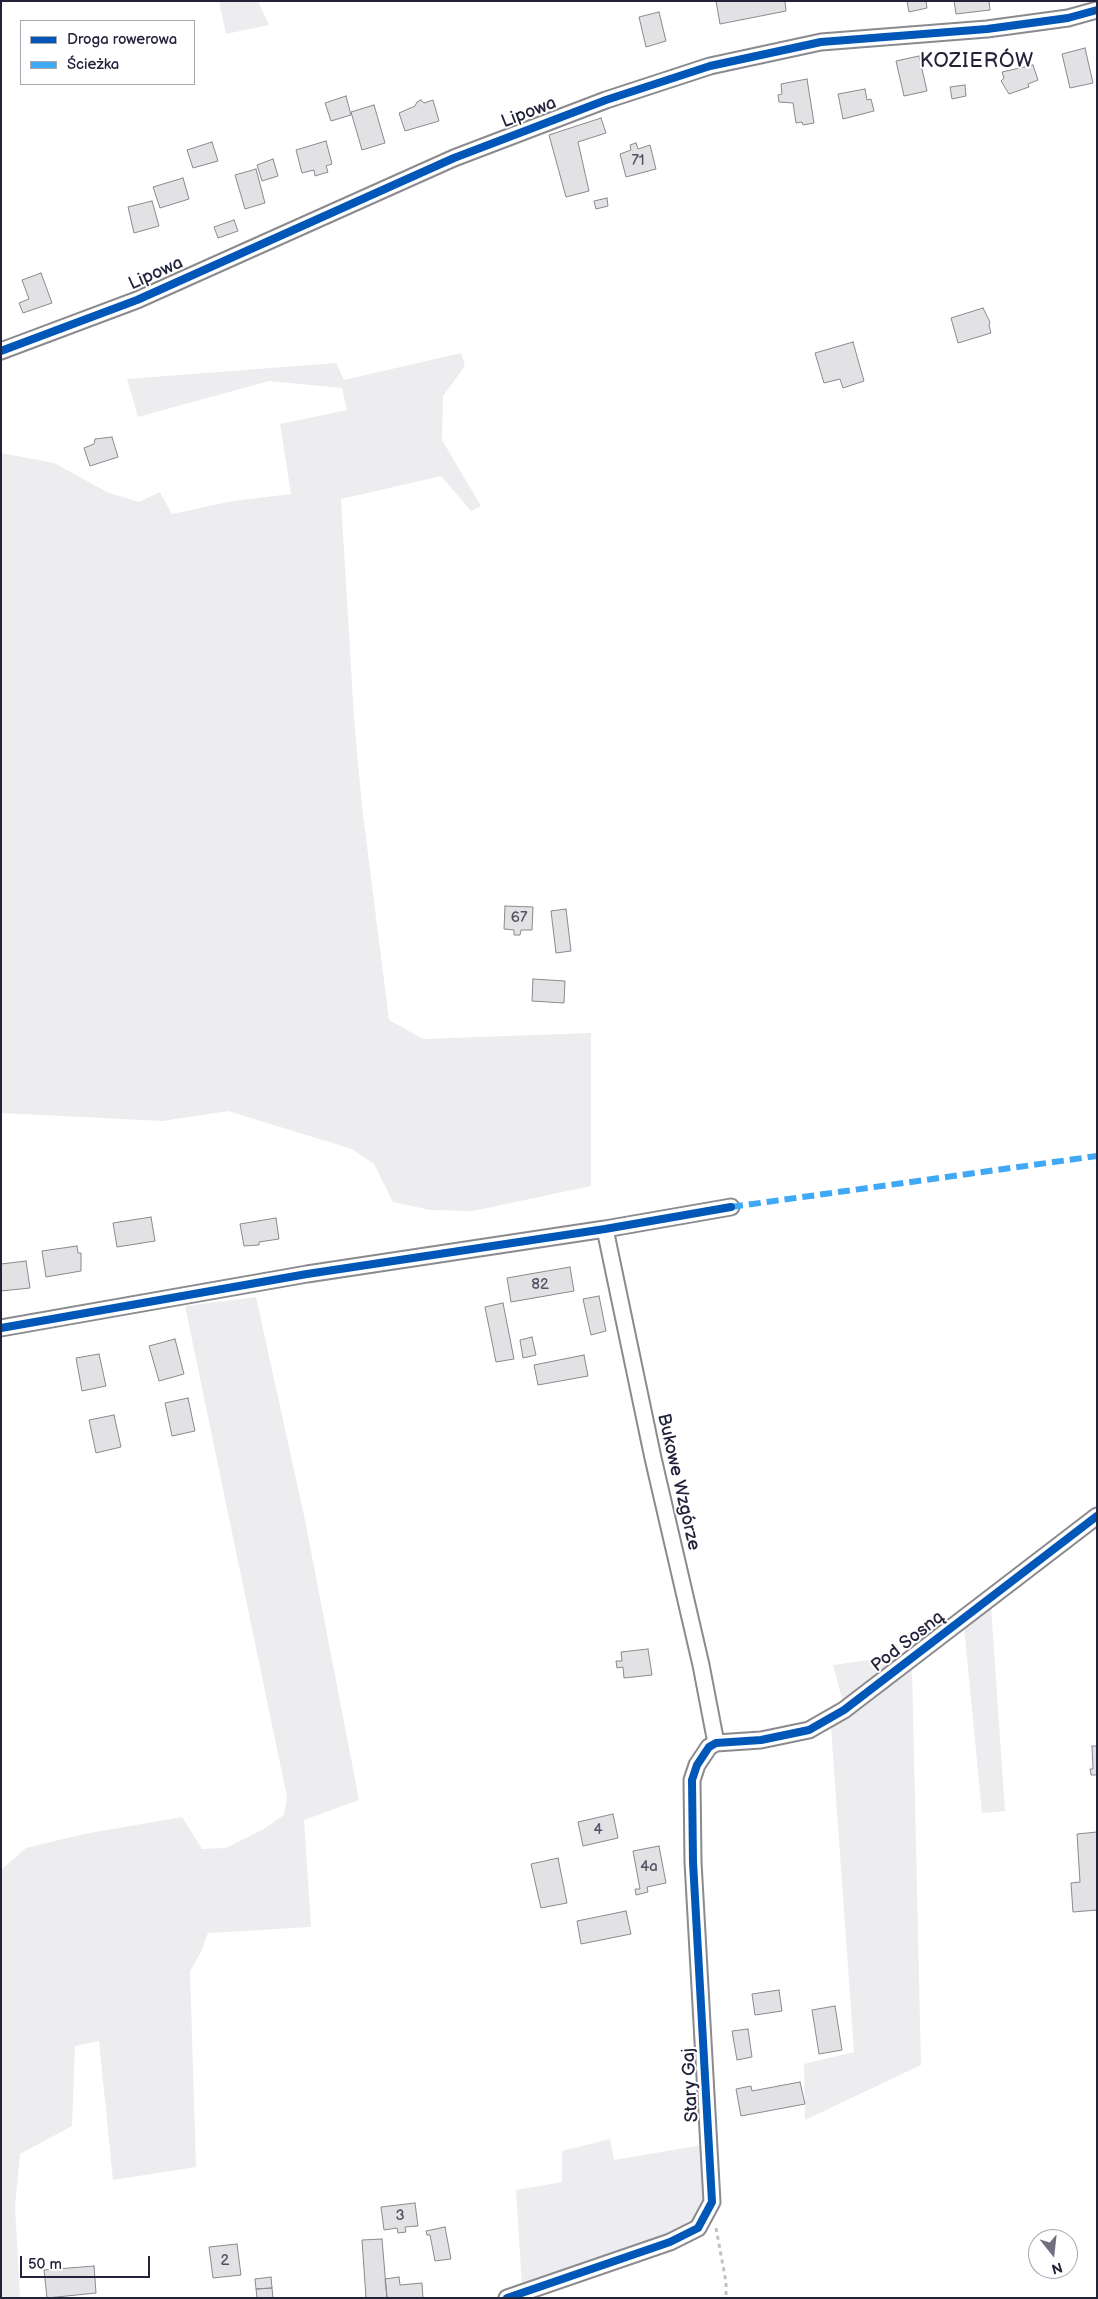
<!DOCTYPE html>
<meta charset="utf-8">
<style>
body{margin:0}
#map{position:relative;width:1098px;height:2299px;overflow:hidden;background:#fff;font-family:"Balsamiq Sans",sans-serif}
canvas{display:block}
.frame{position:absolute;inset:0;border:2px solid #22223b;pointer-events:none}
.legend{position:absolute;left:20px;top:20px;width:175px;height:65px;box-sizing:border-box;background:#fff;border:1px solid #a7a7b1;margin:0;padding:6px 9px;list-style:none;font-size:15px;color:#22223b}
.legend li{display:flex;align-items:center;gap:10px;height:25px}
.legend b{width:25px;border:1px solid #a7a7b1}
.north{position:absolute;left:1028px;top:2229px;width:50px;height:50px;box-sizing:border-box;background:#fff;border:1px solid #a7a7b1;border-radius:50%;rotate:164deg;font-size:14px;font-weight:700;line-height:20px;text-align:center;color:#22223b}
.north::after{content:'';display:block;margin:auto;width:18px;height:22px;background:#6f6f80;clip-path:polygon(50% 0,100% 100%,50% 72%,0 100%)}
.scale{position:absolute;left:20px;top:2256px;width:130px;height:22px;box-sizing:border-box;border:2px solid #22223b;border-top:0;padding-left:6px;font-size:15px;line-height:18px;white-space:nowrap;color:#22223b;-webkit-text-stroke:4px #fff;paint-order:stroke}
</style>
<div id="map">
<canvas width="1098" height="2299"></canvas>
<div class="frame"></div>
<ul class="legend">
<li><b style="height:6px;background:#0057b8"></b>Droga rowerowa</li>
<li><b style="height:6px;background:#3fa9f5"></b>Ścieżka</li>
</ul>
<div class="north">N</div>
<div class="scale">50 m</div>
</div>
<script>
const g = document.querySelector('canvas').getContext('2d');
g.lineJoin = 'round';
function fillPath(path, color) { g.fillStyle = color; g.fill(path, 'evenodd'); }
const poly = rows => new Path2D(rows.map(r => 'M' + r).join(''));
function stroke(path, color, width, dash) { g.strokeStyle = color; g.lineWidth = width; g.lineCap = dash ? 'butt' : 'round'; g.setLineDash(dash || []); g.stroke(path); }
function drawText(font, color, halo, rows, align = 'center') {
  g.font = font + ' "Balsamiq Sans",sans-serif'; g.lineWidth = 4; g.setLineDash([]); g.textBaseline = 'middle'; g.strokeStyle = halo; g.fillStyle = color; for (const [text, x, y, turn = 0] of rows) {
    g.save(); g.translate(x, y); g.rotate((+turn || 0) * Math.PI / 180); g.textAlign = isNaN(turn) ? turn : align; if (halo) g.strokeText(text, 0, 0); g.fillText(text, 0, 0); g.restore();
  }
}
fillPath(poly([
 [219,1,258,1,269,25,226,34],
 [461,353,465,366,443,396,442,440,481,506,471,511,441,476,341,499,354,718,362,806,389,1020,423,1039,591,1033,591,1186,473,1211,430,1210,393,1202,374,1164,352,1149,228,1111,163,1121,1,1113,1,453,54,463,109,493,139,502,160,492,172,514,233,501,291,494,280,424,347,410,342,388,269,381,138,417,127,379,336,363,344,380],
 [256,1297,305,1520,359,1800,304,1820,311,1927,208,1933,201,1952,190,1971,196,2167,113,2180,99,2041,75,2046,72,2126,20,2154,15,2206,20,2298,1,2298,1,1870,26,1848,84,1834,182,1817,202,1849,226,1848,262,1830,284,1815,287,1797,185,1306],
 [991,1606,1005,1811,982,1813,964,1626],
 [912,1654,844,1706,833,1665],
 [912,1669,921,2065,805,2120,804,2064,854,2052,831,1727],
 [610,2139,614,2160,702,2145,705,2204,692,2225,676,2234,522,2286,516,2190,562,2182,562,2151]
]), '#ededef');
const building = poly([
 [716,1,785,1,786,11,720,24,716,1],
 [907,1,926,1,927,8,909,12,907,1],
 [954,1,989,1,990,10,956,14,954,1],
 [659,12,666,41,646,47,639,17,659,12],
 [1085,48,1093,83,1070,88,1062,54,1085,48],
 [919,56,927,91,904,96,896,61,919,56],
 [1033,65,1038,80,1028,84,1029,87,1009,94,1001,81,1004,78,1002,72,1033,65],
 [807,79,814,123,803,125,802,122,796,123,793,103,779,102,778,95,782,94,781,84,807,79],
 [965,85,966,96,952,99,950,87,965,85],
 [865,89,867,100,871,99,874,111,843,119,838,94,865,89],
 [346,96,351,115,331,121,325,103,346,96],
 [421,100,424,103,433,100,439,121,405,131,399,113,415,106,417,102,421,100],
 [374,105,385,143,362,150,351,112,374,105],
 [601,118,606,133,578,142,589,191,566,197,549,135,601,118],
 [326,141,332,164,326,166,328,172,315,176,314,170,302,173,296,150,326,141],
 [212,142,218,161,193,168,187,150,212,142],
 [636,143,638,149,650,145,656,169,626,177,620,154,631,150,630,145,636,143],
 [273,159,278,176,262,181,257,165,273,159],
 [256,169,265,203,245,209,235,175,256,169],
 [183,178,189,199,160,208,153,187,183,178],
 [607,198,608,206,596,209,594,201,607,198],
 [152,201,159,226,134,233,128,207,152,201],
 [234,220,238,231,218,238,214,227,234,220],
 [41,273,52,303,23,313,19,303,29,299,22,280,41,273],
 [983,308,990,322,989,325,991,333,958,343,951,318,983,308],
 [853,342,864,381,843,388,840,379,824,383,815,353,853,342],
 [112,437,118,457,90,466,84,448,94,444,95,439,112,437],
 [505,906,533,907,532,930,521,930,520,935,514,935,514,930,504,929,505,906],
 [566,909,571,951,556,953,551,911,566,909],
 [533,979,565,981,564,1003,532,1001,533,979],
 [151,1217,155,1241,117,1247,113,1223,151,1217],
 [276,1218,279,1239,259,1242,259,1245,244,1246,240,1224,276,1218],
 [77,1246,78,1253,81,1253,81,1271,46,1277,42,1251,77,1246],
 [26,1261,30,1288,1,1291,1,1264,26,1261],
 [570,1267,574,1291,511,1302,507,1278,570,1267],
 [599,1296,606,1331,591,1335,583,1299,599,1296],
 [503,1303,514,1359,496,1362,485,1307,503,1303],
 [532,1337,536,1355,523,1358,520,1340,532,1337],
 [175,1339,184,1374,159,1381,149,1346,175,1339],
 [99,1354,106,1386,82,1391,76,1358,99,1354],
 [584,1355,588,1376,538,1385,534,1365,584,1355],
 [188,1398,195,1431,172,1436,165,1403,188,1398],
 [114,1415,121,1447,96,1453,89,1420,114,1415],
 [648,1649,652,1675,624,1678,623,1667,617,1668,616,1661,622,1661,621,1652,648,1649],
 [1092,1746,1097,1746,1097,1775,1091,1775,1090,1769,1093,1769,1092,1746],
 [613,1814,618,1838,583,1846,578,1822,613,1814],
 [1097,1832,1097,1910,1073,1912,1071,1883,1080,1882,1077,1834,1097,1832],
 [659,1846,666,1883,647,1887,648,1892,636,1895,635,1889,640,1889,633,1851,659,1846],
 [558,1858,567,1903,541,1908,531,1864,558,1858],
 [626,1911,631,1934,581,1944,577,1921,626,1911],
 [779,1990,782,2011,755,2015,752,1994,779,1990],
 [835,2006,842,2050,819,2054,812,2010,835,2006],
 [748,2029,752,2057,737,2060,732,2031,748,2029],
 [800,2082,805,2104,741,2116,736,2089,751,2086,752,2091,800,2082],
 [415,2203,418,2226,405,2227,406,2232,398,2233,397,2228,384,2230,381,2207,415,2203],
 [445,2227,451,2259,435,2261,430,2235,427,2235,426,2231,445,2227],
 [382,2239,387,2298,366,2298,362,2240,382,2239],
 [237,2244,241,2275,213,2278,209,2247,237,2244],
 [94,2266,96,2293,47,2298,44,2270,94,2266],
 [271,2277,272,2288,256,2289,255,2279,271,2277],
 [399,2277,400,2285,422,2283,423,2298,387,2298,385,2279,399,2277],
 [272,2288,273,2298,257,2298,256,2289,272,2288]
]);
fillPath(building, '#e2e2e4');
stroke(building, '#8a8a8f', 1);
const minor = poly([
 [1,351,137,300,454,158,606,100,710,66,821,42,987,29,1068,18,1097,10],
 [605,1229,653,1458,701,1665,716,1743],
 [1,1328,307,1274,605,1229,731,1207],
 [507,2298,670,2242,698,2228,712,2202,693,1862,692,1780,697,1765,709,1747,716,1743,761,1740,809,1730,844,1710,1097,1516]
]);
stroke(minor, '#8a8a8f', 19);
stroke(poly([
 [716,2228,726,2282,726,2298]
]), '#c2c2c4', 3, [4, 4]);
stroke(minor, '#fff', 15);
stroke(poly([
 [731,1207,1097,1156]
]), '#3fa9f5', 6, [12, 6]);
stroke(poly([
 [1,351,137,300,454,158,606,100,710,66,821,42,987,29,1068,18,1097,10],
 [1,1328,307,1274,605,1229,731,1207],
 [507,2298,670,2242,698,2228,712,2202,693,1862,692,1780,697,1765,709,1747,716,1743,761,1740,809,1730,844,1710,1097,1516]
]), '#0057b8', 8);
drawText('15px', '#525265', null, [
 ["71",638,161],
 ["67",519,918],
 ["82",540,1285],
 ["4",598,1830],
 ["4a",649,1867],
 ["3",400,2216],
 ["2",225,2261]
]);
drawText('18px', '#22223b', '#fff', [
 ["Lipowa",529,113,-21],
 ["Lipowa",156,274,-24],
 ["Bukowe Wzgórze",678,1482,77],
 ["Pod Sosną",908,1642,-38],
 ["Stary Gaj",691,2085,-93]
]);
g.letterSpacing = '1px';
drawText('20px', '#22223b', '#fff', [
 ["KOZIERÓW",977,62]
]);
g.letterSpacing = '0px';
</script>
